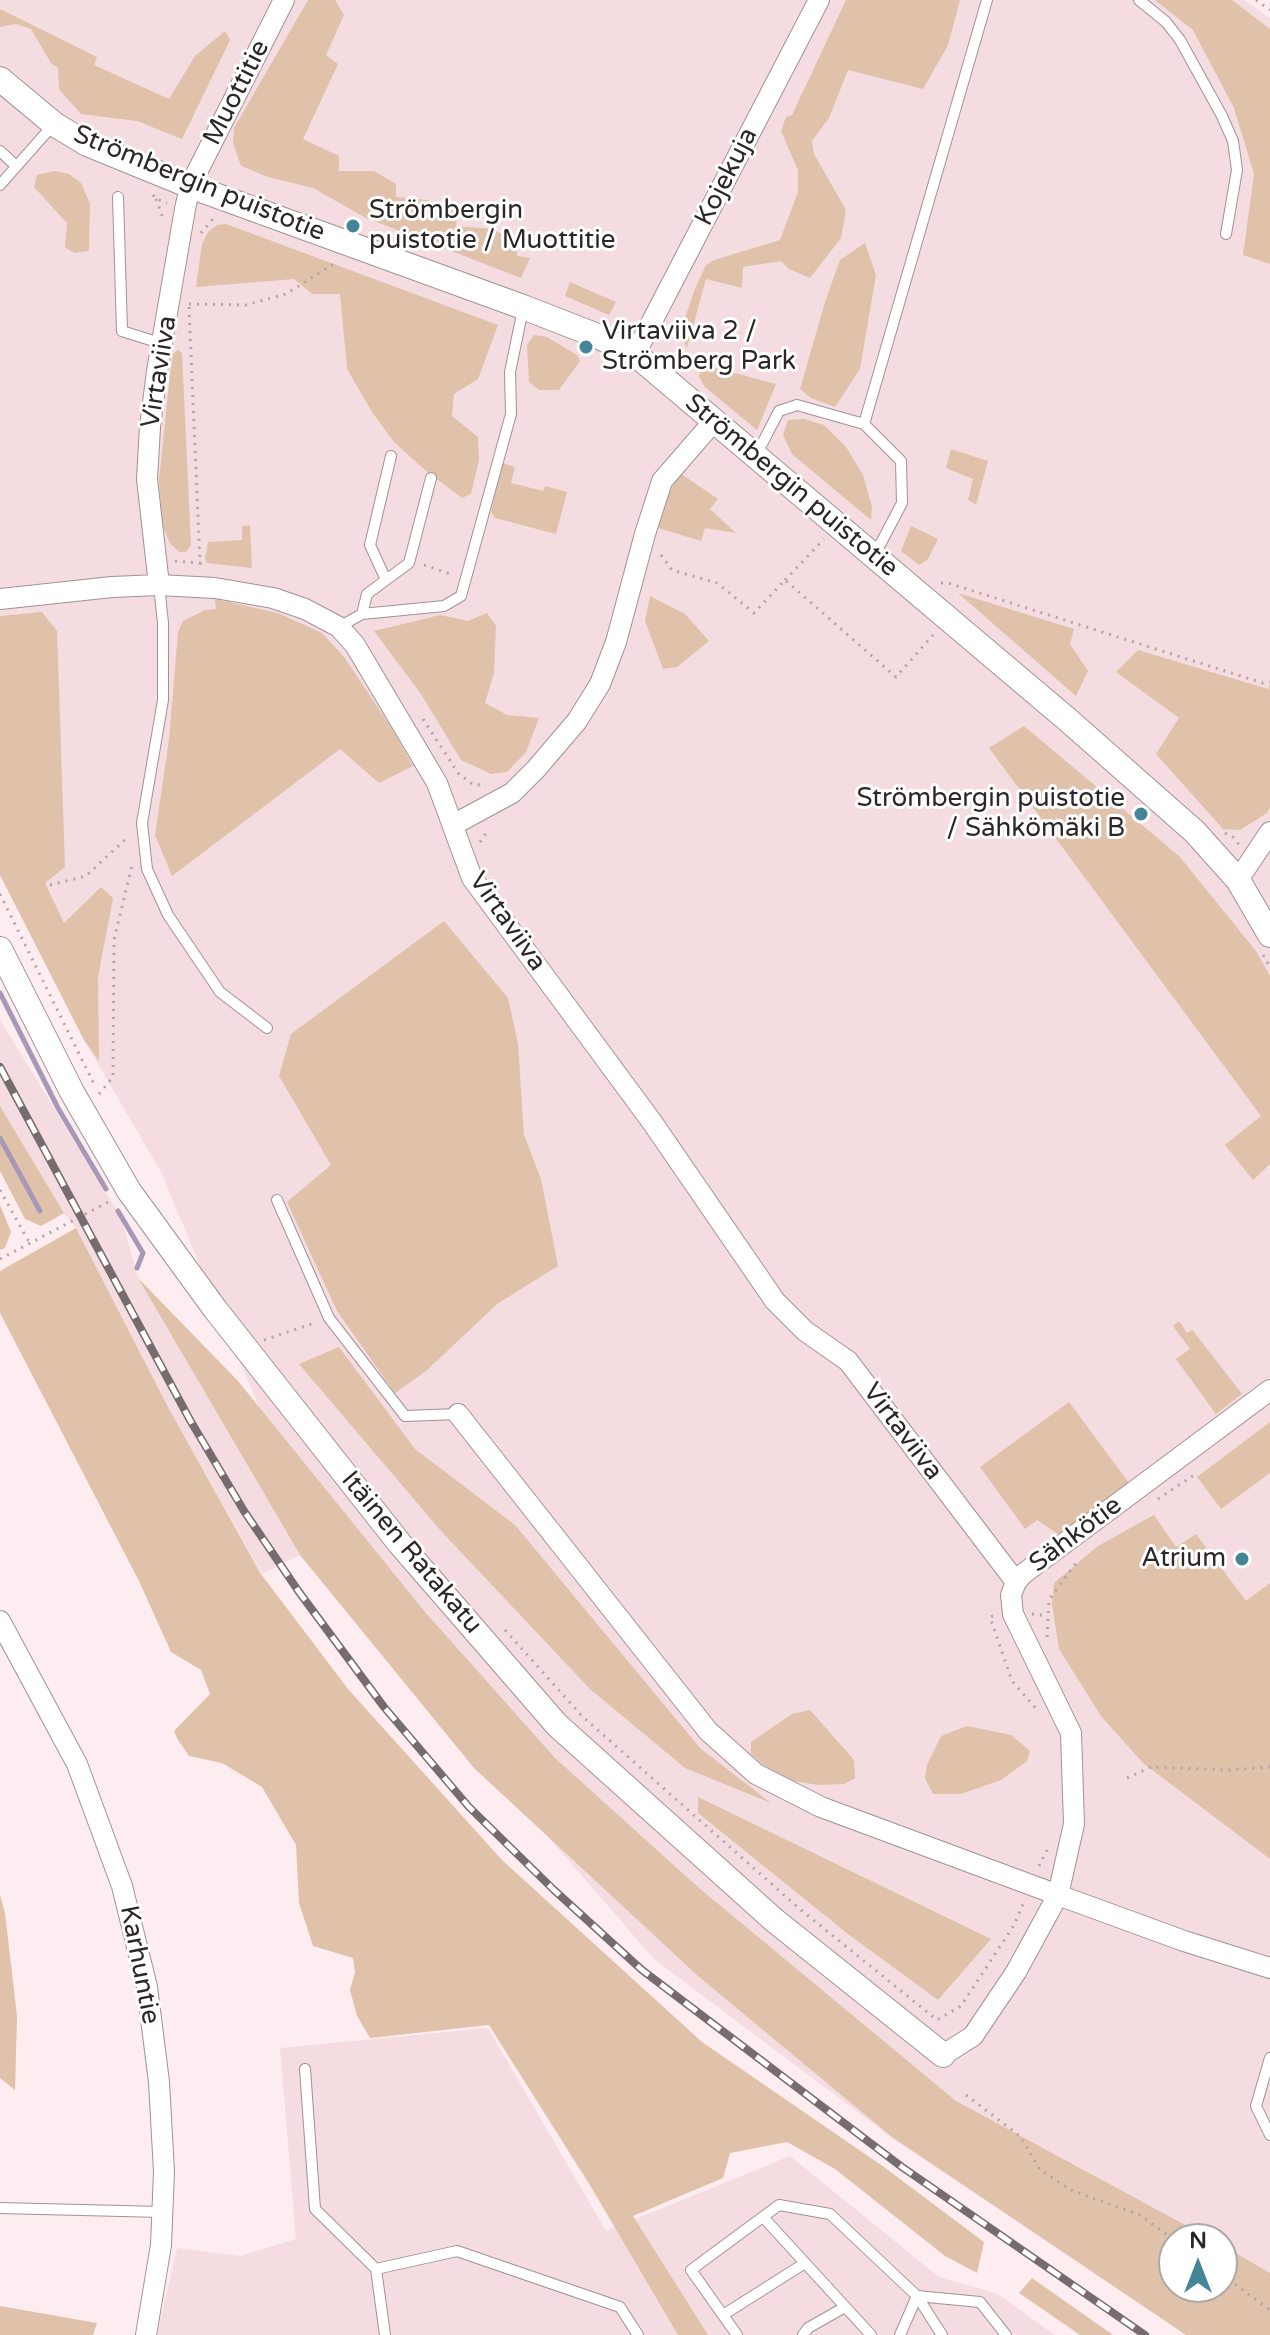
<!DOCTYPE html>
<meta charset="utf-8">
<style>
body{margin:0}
#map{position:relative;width:1270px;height:2335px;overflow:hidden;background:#feedf0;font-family:"Varela Round",sans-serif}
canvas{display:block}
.north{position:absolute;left:1158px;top:2223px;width:80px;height:80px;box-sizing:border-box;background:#fff;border:2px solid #aba8a9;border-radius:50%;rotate:0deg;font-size:22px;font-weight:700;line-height:32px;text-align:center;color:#2c2627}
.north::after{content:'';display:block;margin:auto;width:28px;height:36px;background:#448698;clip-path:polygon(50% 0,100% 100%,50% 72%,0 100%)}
</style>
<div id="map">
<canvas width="1270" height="2335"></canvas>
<div class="north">N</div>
</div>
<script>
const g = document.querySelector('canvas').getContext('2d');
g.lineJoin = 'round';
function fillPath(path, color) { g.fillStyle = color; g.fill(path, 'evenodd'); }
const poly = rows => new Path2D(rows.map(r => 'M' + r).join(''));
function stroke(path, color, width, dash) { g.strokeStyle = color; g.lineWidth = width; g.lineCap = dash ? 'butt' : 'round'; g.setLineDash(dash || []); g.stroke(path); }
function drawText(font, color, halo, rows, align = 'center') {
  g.font = font + ' "Varela Round",sans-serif'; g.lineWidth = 6; g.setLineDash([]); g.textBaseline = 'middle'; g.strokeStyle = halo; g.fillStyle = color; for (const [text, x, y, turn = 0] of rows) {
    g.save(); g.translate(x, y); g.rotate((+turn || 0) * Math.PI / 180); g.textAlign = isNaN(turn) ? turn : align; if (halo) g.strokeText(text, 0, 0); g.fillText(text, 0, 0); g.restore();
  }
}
fillPath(poly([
 [0,0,1244,0,1270,18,1270,2335,1191,2335,1185,2332,896,2141,654,1959,337,1594,161,1172,84,1040,0,875],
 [1174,2239,1222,2239,1222,2287,1174,2287],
 [0,1020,121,1217,138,1278,300,1555,262,1574,168,1407,76,1228,64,1213,0,1106],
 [488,2028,606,2231,790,2156,939,2277,998,2294,1055,2335,157,2335,177,2248,240,2256,296,2239,280,2048]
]), '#f5dce1');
fillPath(poly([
 [308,0,335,0,344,15,326,55,338,64,303,139,339,156,339,171,374,171,396,184,396,197,428,200,457,212,456,226,493,229,517,244,517,256,530,258,521,278,366,218,313,188,268,177,241,166,233,143,234,128],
 [846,0,960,0,948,45,923,89,848,70,829,118,812,141,814,154,846,210,841,238,810,278,789,269,781,261,743,267,742,288,706,279,687,348,680,333,694,291,706,265,714,260,780,240,798,192,798,170,781,131,786,117,792,115],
 [1155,0,1232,0,1270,29,1270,264,1243,255,1254,174,1234,108,1193,30],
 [0,9,97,57,94,65,169,99,195,56,225,31,230,40,182,139,137,121,81,114,59,89,58,68,51,63,31,29,16,24,0,27],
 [55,171,69,174,81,183,90,204,89,251,74,253,65,247,67,223,34,187,37,175],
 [226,224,498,325,478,379,454,394,452,416,478,437,479,460,471,494,462,498,426,471,394,442,372,412,347,369,340,294,312,294,294,279,196,287,202,244,208,232,217,225],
 [865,243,876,275,860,369,835,407,811,398,800,389,825,302,840,260],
 [570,282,616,302,609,315,565,296],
 [534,335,547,337,577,355,580,361,559,390,539,390,529,382,527,345],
 [178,350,182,353,191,545,186,552,179,552,170,543,162,525,159,480,170,374,173,354],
 [701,364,776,384,757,430,705,387,699,377],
 [804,419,824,425,846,447,863,475,872,507,871,520,792,454,783,435,788,420],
 [951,449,988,461,976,505,968,500,973,479,946,468],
 [502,463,515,467,511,483,543,491,545,486,567,492,556,534,495,518,491,512],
 [680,473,718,499,710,509,736,533,705,528,701,541,658,528,666,499],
 [250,525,252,568,207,563,205,559,208,542,242,540,242,526],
 [911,526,938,539,928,559,919,565,901,551],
 [958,593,1074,629,1070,644,1088,671,1076,696],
 [650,596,685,614,709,641,677,667,663,669,645,621],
 [215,599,278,613,322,633,344,657,391,727,413,766,379,783,340,749,172,876,155,835,169,740,178,632,183,621,205,610,216,609],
 [42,612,57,631,65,867,45,883,64,923,101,887,113,898,98,977,99,1061,84,1040,0,875,0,616],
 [487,613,496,626,494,673,485,703,507,715,539,718,526,752,507,772,491,774,461,760,421,694,374,631,440,615,468,621],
 [1138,650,1268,689,1270,685,1270,807,1267,813,1240,830,1223,829,1156,754,1179,718,1116,672],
 [1024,726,1179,856,1256,951,1270,976,1270,1164,1253,1180,1225,1145,1261,1116,989,748],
 [444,921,508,998,518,1044,524,1135,541,1179,558,1266,497,1304,426,1371,395,1393,337,1311,287,1202,331,1165,279,1076,291,1034],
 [0,1106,64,1213,41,1226,25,1219,0,1171],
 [0,1205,11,1232,5,1248,0,1250],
 [76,1228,168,1407,261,1574,348,1689,502,1860,702,2042,884,2167,984,2242,977,2273,945,2256,835,2169,787,2142,730,2153,723,2178,633,2216,708,2335,678,2335,591,2187,489,2025,370,2038,357,2016,350,1990,355,1972,353,1958,313,1946,299,1903,296,1845,262,1787,222,1763,189,1756,178,1740,174,1731,210,1694,201,1670,171,1652,139,1581,0,1313,0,1271],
 [138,1278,238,1381,425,1612,555,1758,699,1888,956,2101,1211,2239,1174,2239,1174,2287,1222,2287,1222,2245,1270,2273,1270,2335,1186,2335,892,2137,698,1976,474,1768,300,1555],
 [1179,1321,1187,1333,1192,1330,1194,1332,1242,1394,1216,1414,1176,1359,1190,1349,1173,1326],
 [339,1347,415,1449,515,1525,700,1748,771,1803,685,1768,590,1689,441,1531,299,1364],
 [1069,1402,1129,1483,1058,1534,1037,1520,1025,1529,980,1467],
 [1270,1422,1270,1473,1221,1509,1197,1477],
 [1154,1515,1176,1547,1196,1534,1246,1601,1270,1583,1270,1859,1143,1763,1101,1716,1059,1649,1052,1604,1054,1583,1098,1546],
 [810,1710,854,1760,855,1778,844,1784,818,1785,793,1781,765,1766,751,1754,751,1742,792,1714],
 [967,1726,1011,1735,1030,1751,1027,1761,1001,1780,961,1794,933,1794,925,1778,927,1765,941,1736],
 [698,1797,991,1939,938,2000,848,1934,698,1813],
 [0,1895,5,1913,17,2016,15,2090,0,2078],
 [1032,2278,1113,2335,1080,2335,1019,2293],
 [0,2306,97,2323,93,2335,0,2335]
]), '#dfc2a9');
stroke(poly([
 [0,993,58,1108,106,1189],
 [0,1138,40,1211],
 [118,1211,143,1253,137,1268]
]), '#a898b7', 5);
const service = poly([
 [1139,0,1166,22,1180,40,1222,116,1233,141,1237,170,1226,234],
 [0,151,16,166],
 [0,185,53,125],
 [118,197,122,331,163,344],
 [755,453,763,442,779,411,797,405,864,424],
 [873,554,881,543,902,503,901,461,864,424,987,0],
 [386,580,370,545,391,456],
 [159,585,163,623,163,700,142,823,147,869,168,915,220,992,267,1028],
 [362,614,367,594,409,563,431,478],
 [339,627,362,614,444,606,461,596,511,414,510,372,523,309],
 [277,1200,329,1318,405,1416,458,1414],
 [1270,2058,1256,2106,1270,2135],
 [305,2069,315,2209,376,2269,385,2335],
 [0,2208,162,2212],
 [763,2217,871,2335],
 [376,2269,457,2251,620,2307,638,2335],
 [723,2315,805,2263],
 [737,2335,691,2270,779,2205,830,2214,917,2296,900,2335],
 [803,2335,808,2328,845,2307],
 [942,2335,917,2296,980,2302,1006,2335]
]);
const minor = poly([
 [284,0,190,186,185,209,157,371,150,427,147,479,159,585,215,588,273,598,305,609,339,627,355,645,437,783,472,878,652,1122,775,1301,805,1331,848,1361,1016,1582],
 [635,354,819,0],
 [0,599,112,587,159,585],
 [453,825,512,793,536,769,577,721,600,684,616,642,645,534,662,481,714,421],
 [1238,880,1270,832],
 [458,1414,708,1731,756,1774,821,1807,1058,1895,1074,1824,1071,1733,1013,1614,1011,1595,1016,1582,1023,1574,1270,1390],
 [0,1621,77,1764,122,1886,147,1987,159,2082,164,2172,161,2245,146,2335],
 [943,2055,973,2036,1016,1972,1058,1895,1184,1941,1270,1968]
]);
const tertiary = poly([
 [0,79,54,124,87,144,190,186,523,307,595,335,635,354,1068,720,1195,832,1238,880,1270,935],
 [0,949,72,1092,129,1191,215,1309,400,1544,557,1725,774,1920,943,2055]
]);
stroke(service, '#a09295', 12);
stroke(minor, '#a09295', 22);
stroke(tertiary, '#a09295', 26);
stroke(poly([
 [1256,0,1270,10],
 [153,195,156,199,167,203],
 [156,199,163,218],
 [201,233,213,219],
 [189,304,246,305,286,294,335,263],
 [189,307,200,563,206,567],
 [661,555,672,570,717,583,754,613,785,580,896,677,933,635],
 [175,561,200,563],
 [424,565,451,574],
 [785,580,824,539],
 [941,583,948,583,1263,683,1270,682],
 [423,719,458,773,472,784,486,786],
 [1225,833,1233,837,1240,846],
 [480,842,489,829],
 [50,885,86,876,128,837],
 [0,894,94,1084],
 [1263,955,1270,967],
 [99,1094,113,1077,114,940,132,865],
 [0,1190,29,1242],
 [0,1259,110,1201],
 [264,1340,317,1322],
 [1158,1499,1194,1475],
 [1032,1614,1047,1616],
 [993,1616,990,1617,1012,1681,1038,1711],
 [505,1630,582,1716,801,1910,937,2020,961,2006,1014,1925,1024,1902],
 [1047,1637,1049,1600,1079,1559],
 [1127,1778,1151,1767,1230,1770,1270,1767],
 [1039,1866,1048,1848],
 [966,2095,1020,2136,1040,2170,1073,2191,1140,2215,1174,2240],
 [1222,2275,1270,2310]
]), '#b2a5a7', 3, [2, 6]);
stroke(service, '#fff', 10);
stroke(minor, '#fff', 20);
stroke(tertiary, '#fff', 24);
const rail = poly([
 [0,1067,190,1420,244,1511,299,1592,384,1707,469,1807,554,1890,642,1970,902,2167,1145,2335]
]);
stroke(rail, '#766c6d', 8);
stroke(rail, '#fff', 5, [15]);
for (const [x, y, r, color] of [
 [353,226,8,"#448698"],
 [586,347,8,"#448698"],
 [1141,814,8,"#448698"],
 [1242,1559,8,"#448698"]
]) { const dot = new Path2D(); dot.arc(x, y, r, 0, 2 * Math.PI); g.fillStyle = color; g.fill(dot); stroke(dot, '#fff', 3); }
drawText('26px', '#2c2627', '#fff', [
 ["Muottitie",237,93,-63],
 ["Kojekuja",727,177,-63],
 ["Strömbergin puistotie",199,184,22],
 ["Virtaviiva",160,372,-81],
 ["Strömbergin puistotie",791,486,40],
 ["Virtaviiva",507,922,55],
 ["Virtaviiva",902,1432,53],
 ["Sähkötie",1076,1535,-37],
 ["Itäinen Ratakatu",411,1553,50],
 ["Karhuntie",139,1965,79]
]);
drawText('26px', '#2c2627', '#fff', [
 ["Strömbergin",369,211],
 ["puistotie / Muottitie",369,241],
 ["Virtaviiva 2 /",602,332],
 ["Strömberg Park",602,362],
 ["Strömbergin puistotie",1125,799,"right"],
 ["/ Sähkömäki B",1125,829,"right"],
 ["Atrium",1226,1559,"right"]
], 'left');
</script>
